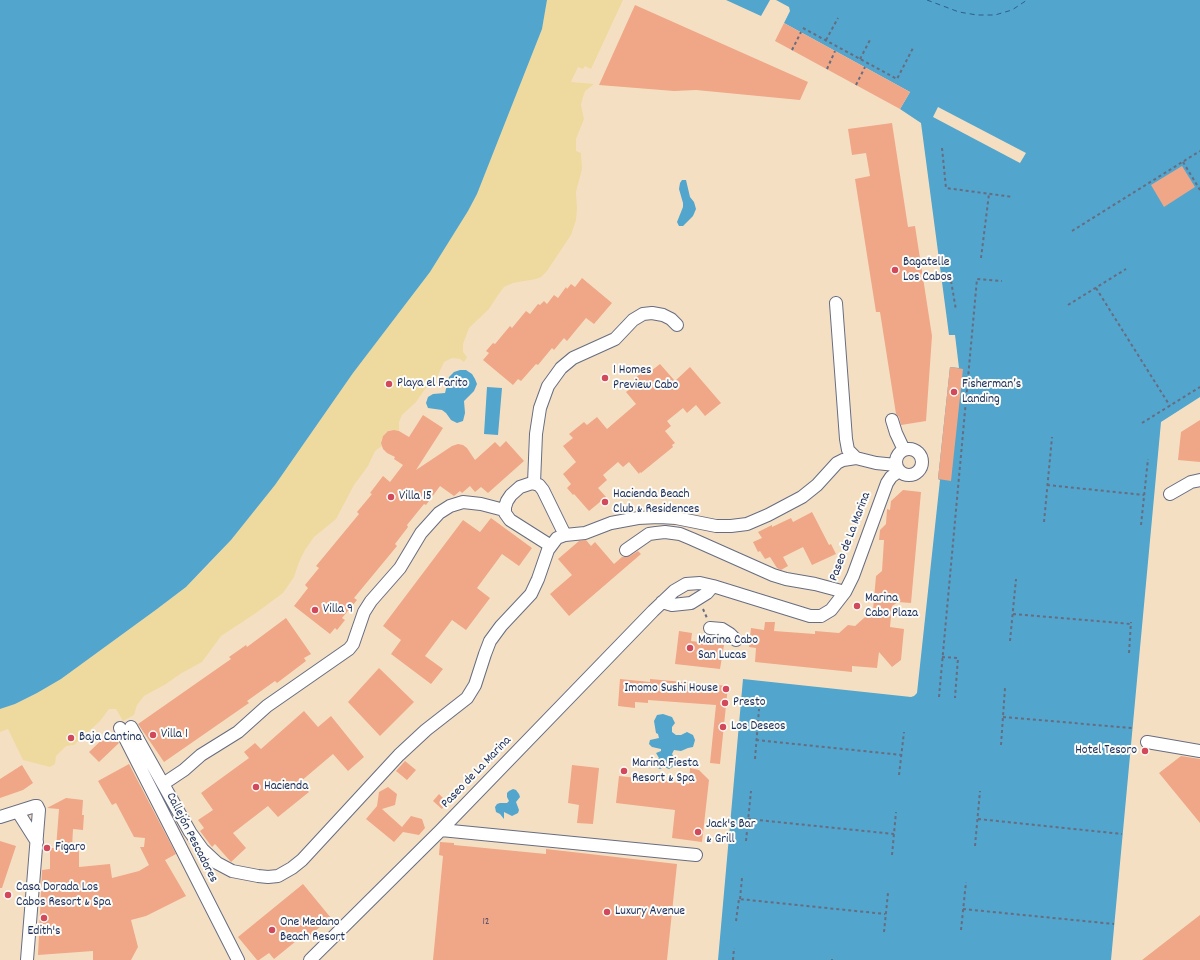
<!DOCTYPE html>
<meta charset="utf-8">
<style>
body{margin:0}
canvas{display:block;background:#f4dfc3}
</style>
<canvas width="1200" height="960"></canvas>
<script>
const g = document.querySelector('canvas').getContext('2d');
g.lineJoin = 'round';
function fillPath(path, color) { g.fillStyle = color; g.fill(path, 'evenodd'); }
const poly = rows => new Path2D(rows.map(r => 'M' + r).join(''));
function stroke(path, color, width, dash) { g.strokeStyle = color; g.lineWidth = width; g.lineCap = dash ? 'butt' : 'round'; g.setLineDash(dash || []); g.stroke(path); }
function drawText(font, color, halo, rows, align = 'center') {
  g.font = font + ' Dekko,sans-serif'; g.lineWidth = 4; g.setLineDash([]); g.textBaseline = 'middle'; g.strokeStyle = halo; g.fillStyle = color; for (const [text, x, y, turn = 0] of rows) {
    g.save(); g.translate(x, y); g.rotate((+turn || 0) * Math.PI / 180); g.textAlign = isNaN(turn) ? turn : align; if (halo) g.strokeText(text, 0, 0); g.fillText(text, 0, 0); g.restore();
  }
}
fillPath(poly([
 [547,0,623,0,591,69,585,66,583,69,578,67,571,82,594,84,585,91,583,97,581,105,584,119,576,139,576,151,581,153,582,169,576,192,577,209,576,220,571,235,547,271,541,277,536,279,513,283,504,287,498,295,489,309,469,328,463,344,463,352,467,357,464,362,460,359,452,358,444,362,435,382,425,389,416,402,402,415,399,422,399,431,394,430,389,430,383,436,381,441,382,446,375,451,368,466,354,485,336,519,314,537,305,550,299,562,294,577,283,593,256,613,221,636,202,662,180,674,166,684,144,696,137,705,134,715,123,721,116,709,109,709,100,721,74,745,66,746,56,756,55,764,50,767,23,760,8,729,0,732,0,709,15,704,37,693,61,679,157,609,186,587,208,565,231,540,275,485,353,373,430,272,468,211,477,194,542,29]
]), '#eeda9e');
fillPath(poly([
 [0,0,547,0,542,29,477,194,468,211,430,272,353,373,275,485,231,540,186,587,157,609,61,679,37,693,15,704,0,709],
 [726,0,770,0,761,16],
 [776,0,1200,0,1200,397,1161,422,1111,960,718,960,743,679,911,697,914,696,917,693,940,480,938,479,950,367,959,368,955,335,949,335,921,123,900,109,910,92,784,23,790,11,789,7],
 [682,180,686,180,690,197,694,202,696,209,693,216,683,226,679,226,677,222,683,207,683,203,679,189,680,183],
 [460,370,466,370,472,374,475,379,477,384,474,391,464,401,465,413,463,421,457,423,451,420,446,413,442,410,428,408,426,403,428,397,433,394,445,393,449,377,454,372],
 [487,387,502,388,498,435,484,434],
 [663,714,672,717,675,723,672,727,672,732,676,735,681,735,687,732,693,735,695,740,693,747,688,748,681,751,674,750,672,754,675,759,674,766,669,769,664,767,660,769,656,767,654,762,659,758,656,753,661,751,661,749,652,747,649,744,650,740,659,738,658,734,656,733,654,721,657,715],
 [513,789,516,790,519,794,520,797,516,802,519,810,518,813,512,816,504,812,504,819,500,814,496,812,495,807,497,804,500,803,507,803,509,801,507,797,507,793,509,791]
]), '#52a5cd');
fillPath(poly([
 [938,107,1026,153,1020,163,933,117]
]), '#f4dfc3');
stroke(poly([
 [927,0,959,12,977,15,995,15,1012,10,1027,0]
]), '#315e8a', 1, [5, 4]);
fillPath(poly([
 [635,5,808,82,800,100,696,90,674,91,599,85],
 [784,23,910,92,900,109,775,41],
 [892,123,908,227,915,226,932,336,926,421,901,425,899,417,896,414,880,312,876,312,855,179,870,176,866,153,852,155,848,129],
 [1182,166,1195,187,1164,207,1151,185],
 [582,278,612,303,594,324,586,318,567,341,564,338,554,350,552,348,538,365,536,364,521,381,518,379,513,385,483,360,489,353,486,351,493,343,495,344,510,326,512,328,526,311,530,314,538,304,540,305,544,301,547,304,554,295,558,298,566,287,567,289,571,284,575,287],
 [660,364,675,381,690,367,721,403,705,416,696,405,687,413,683,408,667,421,671,426,665,431,675,443,672,445,673,447,641,473,640,472,639,474,629,462,623,467,618,462,603,475,607,480,598,488,606,497,589,511,574,494,573,495,567,488,571,484,563,474,576,462,563,446,573,438,569,434,584,422,587,425,597,417,607,429,636,404,626,392,637,384,633,380,648,367,651,371],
 [950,367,963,369,951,481,938,479],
 [423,415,443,428,416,470,452,446,458,444,463,445,467,448,475,460,495,442,500,447,506,441,524,461,488,493,481,487,475,492,470,486,462,493,460,491,454,496,440,486,426,505,424,504,407,525,408,527,395,544,397,546,354,598,357,600,342,618,345,620,337,630,335,628,330,634,294,606,308,588,305,585,319,568,316,566,359,514,357,512,372,494,370,493,383,476,390,482,403,465,394,459,395,457,387,453,383,449,381,443,383,436,388,431,394,430,399,431,409,437],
 [1200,420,1200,462,1178,460,1181,432],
 [903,490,921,492,911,603,898,602,892,606,890,627,904,629,901,660,892,667,879,652,877,668,852,666,852,672,755,662,756,648,749,647,751,628,764,630,765,622,775,622,774,631,815,634,815,631,839,633,848,625,855,626,873,610,876,576,882,571,884,540,879,540,880,530,886,524,887,509,890,510,891,501],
 [812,512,829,545,831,544,836,554,812,565,803,547,783,557,788,566,781,570,777,568,770,557,765,559,760,551,758,552,753,542,762,538,758,532,772,525,772,527,791,518,793,522],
 [491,518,532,548,519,566,502,554,477,588,490,598,466,630,452,620,425,656,443,669,431,684,391,654,401,640,383,626,463,520,480,532],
 [586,540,591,546,595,542,614,564,622,557,626,557,630,556,638,551,641,554,569,616,550,594,572,575,558,559,579,541],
 [286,618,311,654,304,658,306,661,277,683,275,681,247,701,249,703,164,762,138,724,231,659,229,657,246,645,247,647],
 [679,631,692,633,691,641,724,645,720,669,675,664],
 [379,668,414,702,380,736,348,702],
 [620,679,650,682,650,679,728,686,720,764,710,763,716,705,648,700,648,703,635,702,635,708,618,706],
 [304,711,318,727,331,716,364,757,348,771,333,754,300,782,309,792,278,817,268,806,233,833,246,848,231,862,215,844,212,847,200,831,204,828,198,820,213,810,201,793,249,758,244,752,255,743,261,749],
 [110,732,119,743,99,762,89,752],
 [1181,756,1200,759,1200,823,1159,773],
 [405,761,416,770,407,780,396,771],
 [129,764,176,854,165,860,186,896,146,916,131,920,138,947,131,960,93,960,93,951,38,955,42,870,50,869,50,848,56,848,59,809,47,808,66,798,83,800,82,815,84,815,83,830,73,829,72,848,79,848,79,867,110,864,112,878,139,871,149,865,140,847,144,847,145,838,134,837,116,803,112,805,98,781],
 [22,765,33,783,23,790,0,798,0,779],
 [572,765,599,768,593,824,577,823,579,805,568,803],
 [690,768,699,770,709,780,702,842,672,838,675,810,616,803,619,776,689,784],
 [388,787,397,794,395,805,382,809,402,827,411,816,422,819,425,828,419,835,403,832,394,842,366,819,377,806,379,792],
 [439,794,447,802,442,809,433,801],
 [0,841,16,846,2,888,0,888],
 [440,842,454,843,454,845,546,854,546,849,677,864,667,960,433,960,443,856,439,855],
 [303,884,331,918,309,936,306,933,274,959,269,953,259,960,257,960,238,937],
 [1200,915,1200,960,1142,960]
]), '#f0a787');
const minor = poly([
 [836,303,846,439,848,450,856,458],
 [892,420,896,433,904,450],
 '896 462a13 13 0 1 1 26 0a13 13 0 1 1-26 0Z',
 [534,483,536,434,540,408,548,386,561,368,573,358,615,339,633,320,643,314,652,313,663,315,671,319,677,325],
 [1170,494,1191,482,1200,480],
 [551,546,510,520,505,513,505,507,507,501,511,495,520,487,532,483,539,485,543,490,565,535],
 [626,550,649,534,656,533,665,532,680,534,692,539,773,575,786,579,815,584,845,592],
 [662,602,672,605,691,603,707,593,713,586],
 [710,628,722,629,730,634,736,640],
 [131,727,190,832,203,850,217,863,232,871,258,876,268,877,278,876,292,868,302,860,399,755,426,730,467,698,475,685,485,654,490,641,501,626,531,594,538,579,548,550,557,538,565,535,585,533,611,523,638,518,659,517,676,518,716,526,731,526,747,524,768,515,802,497,817,485,837,463,843,460,856,458,876,463,896,465],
 [120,728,238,960],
 [1147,742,1200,751],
 [163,784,184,770,201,755,238,732,267,706,349,649,353,644,364,612,371,601,400,568,421,533,439,513,450,506,463,502,481,504,504,510],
 [18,812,37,842],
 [0,817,35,806,37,806,39,810,27,960],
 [441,830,696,855],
 [310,960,441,830,653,611,674,591,686,584,700,583,713,586,810,616,821,616,831,610,845,592,853,576,887,483,891,477,899,471]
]);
stroke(minor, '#676d81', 14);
stroke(poly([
 [803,28,897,79,913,48],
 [826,40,838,18],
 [792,50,801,32],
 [860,59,871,38],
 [827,69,835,51],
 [856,85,865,67],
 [942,148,946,188,1013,197],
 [1183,162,1200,190],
 [1072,231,1200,151],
 [981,258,989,194],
 [950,275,956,310],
 [1096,288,1170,406],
 [1068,305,1126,269],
 [1142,423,1200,387],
 [1047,485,1144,495],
 [1044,522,1052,437],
 [1141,525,1148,459],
 [703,609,707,618],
 [1013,614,1131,624],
 [1010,641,1016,579],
 [1129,653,1131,622],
 [942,657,958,658,955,698],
 [939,697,977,279,1002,281],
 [1003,717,1132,728],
 [756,740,902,755],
 [1001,745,1005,688],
 [755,759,759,709],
 [899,775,904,732],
 [748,819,894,834],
 [978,819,1122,834],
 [746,841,751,791],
 [975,846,980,791],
 [892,855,896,812],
 [740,899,742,878],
 [963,909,1114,924],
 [736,921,739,899,885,914],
 [961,930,966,882],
 [884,932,888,893],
 [733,960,734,948],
 [832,960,832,959]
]), '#676d81', 2, [3, 3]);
stroke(minor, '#fff', 12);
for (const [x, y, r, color] of [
 [895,270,4,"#d1495b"],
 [605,378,4,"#d1495b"],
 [389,384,4,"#d1495b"],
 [954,392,4,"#d1495b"],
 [391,497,4,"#d1495b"],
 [605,502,4,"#d1495b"],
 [857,606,4,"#d1495b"],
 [315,610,4,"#d1495b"],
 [690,648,4,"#d1495b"],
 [726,689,4,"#d1495b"],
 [725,703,4,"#d1495b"],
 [723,727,4,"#d1495b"],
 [153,735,4,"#d1495b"],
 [71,738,4,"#d1495b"],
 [1145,751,4,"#d1495b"],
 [624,771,4,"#d1495b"],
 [256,787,4,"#d1495b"],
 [698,832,4,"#d1495b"],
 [47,848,4,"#d1495b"],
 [8,895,4,"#d1495b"],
 [607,912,4,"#d1495b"],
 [44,918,4,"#d1495b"],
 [272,930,4,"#d1495b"]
]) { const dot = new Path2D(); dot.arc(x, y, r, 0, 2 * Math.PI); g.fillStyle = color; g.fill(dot); stroke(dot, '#fdfcf7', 1.5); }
drawText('11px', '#504d68', null, [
 ["12",486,922]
]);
drawText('13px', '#1b2f5e', '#fdfcf7', [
 ["Bagatelle",903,263],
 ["Los Cabos",903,278],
 ["1 Homes",613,371],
 ["Preview Cabo",613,386],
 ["Playa el Farito",397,384],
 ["Fisherman’s",962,385],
 ["Landing",962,400],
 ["Hacienda Beach",613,495],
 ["Club & Residences",613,510],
 ["Villa 15",399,497],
 ["Marina",865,599],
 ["Cabo Plaza",865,614],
 ["Villa 9",323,610],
 ["Marina Cabo",698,641],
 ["San Lucas",698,656],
 ["Imomo Sushi House",718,689,"right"],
 ["Presto",733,703],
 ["Los Deseos",731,727],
 ["Villa 1",161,735],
 ["Baja Cantina",79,738],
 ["Hotel Tesoro",1137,751,"right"],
 ["Marina Fiesta",632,764],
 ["Resort & Spa",632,779],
 ["Hacienda",264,787],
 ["Jack's Bar",706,825],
 ["& Grill",706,840],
 ["Figaro",55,848],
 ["Casa Dorada Los",16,888],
 ["Cabos Resort & Spa",16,903],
 ["Luxury Avenue",615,912],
 ["One Medano",280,923],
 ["Beach Resort",280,938],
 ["Edith's",44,932,"center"]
], 'left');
drawText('13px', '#1b2f5e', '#fdfcf7', [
 ["Paseo de La Marina",851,537,-69],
 ["Paseo de La Marina",477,773,-46],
 ["Callejón Pescadores",191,838,63]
]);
</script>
